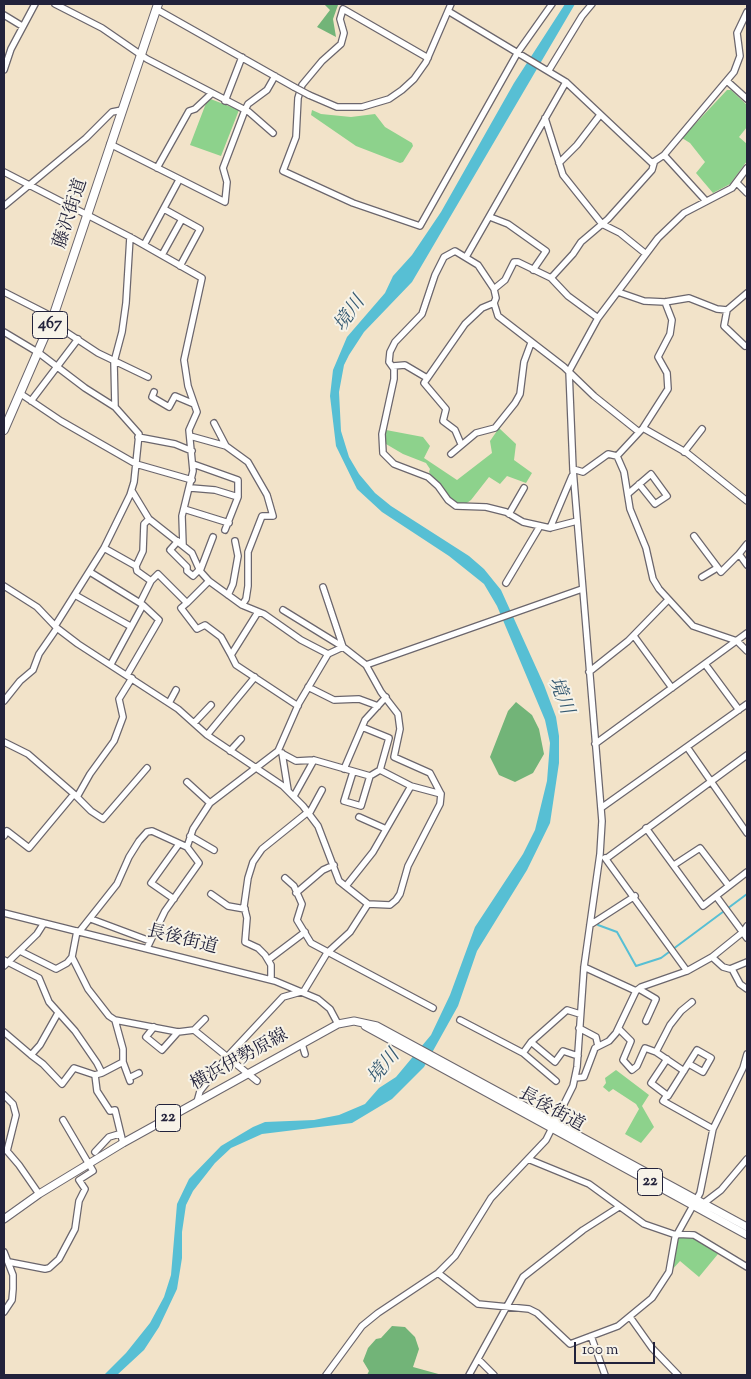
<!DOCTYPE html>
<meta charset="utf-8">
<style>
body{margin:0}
#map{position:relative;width:751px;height:1379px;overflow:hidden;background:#f2e3c9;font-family:"Sorts Mill Goudy",serif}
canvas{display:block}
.frame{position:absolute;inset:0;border:5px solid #22223b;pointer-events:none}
.scale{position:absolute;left:574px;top:1342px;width:81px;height:22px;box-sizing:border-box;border:2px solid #22223b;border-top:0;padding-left:6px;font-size:15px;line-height:18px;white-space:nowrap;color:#22223b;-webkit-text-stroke:4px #f7f3e8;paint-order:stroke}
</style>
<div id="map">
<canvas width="751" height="1379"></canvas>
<div class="frame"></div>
<div class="scale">100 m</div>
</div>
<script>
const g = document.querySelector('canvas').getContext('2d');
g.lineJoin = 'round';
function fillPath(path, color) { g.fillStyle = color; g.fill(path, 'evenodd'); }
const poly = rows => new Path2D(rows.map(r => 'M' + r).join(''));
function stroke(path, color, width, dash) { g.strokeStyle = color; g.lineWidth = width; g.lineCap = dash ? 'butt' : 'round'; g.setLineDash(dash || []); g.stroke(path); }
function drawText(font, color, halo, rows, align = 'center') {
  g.font = font + ' "Sorts Mill Goudy","Noto Serif JP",serif'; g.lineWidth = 4; g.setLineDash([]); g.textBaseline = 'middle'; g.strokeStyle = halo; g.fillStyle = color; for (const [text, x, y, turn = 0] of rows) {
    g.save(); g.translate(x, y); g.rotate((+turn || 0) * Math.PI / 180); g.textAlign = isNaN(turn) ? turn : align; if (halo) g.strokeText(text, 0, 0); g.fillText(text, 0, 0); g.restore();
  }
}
fillPath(poly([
 [727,90,731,90,747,105,747,127,739,137,747,144,747,161,730,184,713,193,696,173,705,162,690,143,682,138],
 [208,98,239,110,221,156,190,145],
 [312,110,321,114,351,117,375,114,385,127,412,143,413,146,403,162,400,163,356,146,311,115],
 [499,428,516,444,514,460,532,473,526,483,507,476,500,484,489,477,471,500,464,505,456,503,446,494,429,472,430,469,426,463,403,454,386,444,386,430,423,437,430,446,424,458,457,480,492,453,490,441],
 [616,1070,649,1095,642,1106,654,1127,641,1143,625,1134,639,1109,636,1104,613,1089,609,1092,603,1087,606,1083,605,1078],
 [677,1236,697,1239,718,1254,699,1277,680,1261,671,1271]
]), '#8dd28c');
fillPath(poly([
 [324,4,342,4,338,5,333,19,336,37,317,27,330,10],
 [516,702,532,715,539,729,544,754,533,773,515,782,499,775,490,757,508,711],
 [392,1326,405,1327,415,1337,419,1349,413,1367,442,1375,367,1375,369,1371,363,1361,368,1348,376,1339,381,1338]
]), '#72b478');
fillPath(poly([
 [565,4,575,4,412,282,364,332,349,355,344,365,339,392,341,431,349,457,359,474,375,493,391,506,469,556,484,569,501,590,544,685,556,717,559,736,559,763,550,823,527,870,477,951,458,1006,424,1067,392,1099,352,1123,262,1134,231,1148,215,1163,193,1191,186,1205,182,1232,182,1258,177,1289,159,1327,144,1350,117,1375,104,1375,126,1353,150,1323,164,1297,171,1275,177,1204,189,1179,221,1146,253,1127,265,1122,314,1120,339,1115,365,1104,379,1088,396,1077,431,1035,450,995,475,927,523,854,535,830,547,781,550,743,545,720,497,606,484,584,449,556,382,512,357,489,336,446,330,396,333,370,347,337,385,293,393,276,412,255,441,212,514,83]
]), '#57bfd4');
stroke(poly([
 [598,925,617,932,636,966,661,958,747,894]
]), '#57bfd4', 2);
const minor = poly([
 [55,4,102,28,147,59,249,112,273,133],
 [156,9,294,87],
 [448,11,566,82,652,163,664,155,734,72,740,56,737,33,747,12],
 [4,15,22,26],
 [428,58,343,9,340,19,344,33,341,44,322,61,302,85,298,98,296,137,283,171,353,203,420,226,518,52,552,4],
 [4,70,11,49,35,4],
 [549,70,582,16,592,4],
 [727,81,747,99],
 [309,95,337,107,362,107,389,99,402,90,414,79,426,62,451,4],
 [225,101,242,57],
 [545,118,563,175,602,224,620,233,646,254],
 [110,144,225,202,227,182,223,168,245,110,248,104,267,90,275,76],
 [664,155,706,201],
 [559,163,577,145,600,115],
 [157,168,189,111,195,109,211,94],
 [4,172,130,237,202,278,184,360,188,386,197,412,189,430,193,471,182,516,183,545],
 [737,183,747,193],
 [4,206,86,138,112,112,122,110],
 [164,209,200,229,180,266],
 [490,217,508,224,546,251,533,270],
 [144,245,179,180],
 [162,255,182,219],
 [466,257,566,82],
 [551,278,573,254,581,242,608,219,652,170,654,163],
 [494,289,505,280,514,262,518,262,551,278,568,296,598,318],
 [4,292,53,317],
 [618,292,644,301,665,302,689,298,717,309,727,310],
 [51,322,98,353,148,377],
 [4,332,39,353,85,388,115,407],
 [745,346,724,326,727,310,747,293],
 [393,366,405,365,427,378],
 [154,392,152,397,169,407,175,396,194,404],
 [21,394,61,421,136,464,192,480],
 [31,401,78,339],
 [214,423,226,446],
 [643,428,687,453,747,501],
 [190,436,226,446,248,462,267,495,273,516,262,516,248,552,248,586,246,599,242,605],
 [138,437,175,444,192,451],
 [461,444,455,430,443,421,446,409,424,383,465,324,482,308,494,303],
 [684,452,702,429],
 [451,454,476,433,495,428,515,403,520,394,524,362,531,343],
 [617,456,643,428,668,389,667,373,658,357,670,334,672,320,665,302],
 [193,464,238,480,238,497,225,530],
 [573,469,583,472,608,454,617,456,624,472,630,509,646,548,653,579,659,589,693,626,737,641,747,651],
 [191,488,215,490,238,497],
 [132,491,149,519],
 [629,493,651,474,667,496,655,504,639,484],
 [184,509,229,523],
 [509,514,524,488],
 [577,521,550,528,523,522,506,512,486,507,456,506,448,500,438,486,428,477,394,464,383,453,382,434,394,379,394,369,389,362,390,352,395,342,422,314,435,275,444,257,455,251,478,265,494,289,496,298,494,303,498,316,564,367,594,396,639,432],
 [550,528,572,476],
 [694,536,721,572,739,554],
 [178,541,170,550,187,567,187,571,193,576,200,569],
 [747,544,739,554,747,565],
 [104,548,136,566,143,551,144,524,149,519,192,553,200,571,209,581,242,605,264,614,301,640,328,654],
 [136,566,137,571,151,581],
 [200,571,213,537],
 [90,572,140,603],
 [702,577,717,568],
 [506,583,540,526],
 [4,586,37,607,57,628,78,644,178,709,207,735,283,786,303,806,318,826,339,881,368,904,390,905,396,900,400,894,408,866,440,804,441,794,430,773,394,757,400,729,398,714,381,692,366,665,343,647,323,587],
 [75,595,130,626],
 [228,595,233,584,238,556,235,541],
 [187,603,181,608,197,629,205,625,221,637,231,655],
 [283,610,343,647],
 [258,612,231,655,236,665,298,706],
 [55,626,104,548,130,495,134,482,139,434,115,407,114,362,122,332,126,303,130,237],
 [634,636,672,688],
 [111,664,143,605,140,603,151,581,158,574,187,603,209,581],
 [705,664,739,710],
 [366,665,582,589],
 [589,672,628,641,668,600],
 [127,675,159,620,143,605],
 [308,687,334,700,359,699,378,706],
 [4,701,20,681,33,670,39,654,57,628],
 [169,703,176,690],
 [194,723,211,705],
 [362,727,389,738,380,770],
 [207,735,255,677],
 [4,742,28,754,74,794],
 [595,744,747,633],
 [687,747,747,833],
 [230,751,241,739],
 [282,753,288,790],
 [283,754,296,761,314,760,370,776,380,770,411,786,441,794],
 [344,769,365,720,386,697],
 [353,772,344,801,361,806,370,776],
 [187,782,210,803],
 [294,796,314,760],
 [77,797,90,774,114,741,123,717,119,699,132,678],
 [601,808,747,704],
 [309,814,322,790],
 [359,817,386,829],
 [646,828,703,906,747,872],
 [4,836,7,831,29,848,74,794,91,811,103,819,147,768],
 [190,836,214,850],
 [187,847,193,829,210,803,278,751,299,703,328,654,343,647],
 [605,858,687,971],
 [607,858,747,755],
 [674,865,700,848,729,886],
 [285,878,294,886,302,904,297,920,311,943,433,1008],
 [346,886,373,852,411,786],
 [296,893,323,870,334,865],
 [211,894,228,906,245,909],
 [716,896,747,938],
 [174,899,151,883,179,844],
 [4,913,275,981,318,999,330,1009,338,1024],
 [91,919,150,941],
 [590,925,635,896],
 [77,931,72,957,88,989,109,1016,115,1020,123,1049,123,1062,102,1073],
 [79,932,117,884,129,857,139,841,147,832,152,831,187,847,199,863,165,911,147,948],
 [20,951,56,969,67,963,72,957],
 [712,957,723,967,730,969,747,962],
 [4,960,39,978,49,1002,75,1031,97,1063,102,1073,95,1075,97,1091,110,1111,115,1110,123,1143],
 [268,960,305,932],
 [4,966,37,934,44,923],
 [584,967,636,991,641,987,687,971,712,957,743,932,747,926],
 [732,969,740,984,747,989],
 [271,979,271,965,265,955,258,948,245,942,247,918,244,906,248,878,253,862,262,849,308,812],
 [639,989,656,999,646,1021],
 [58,1013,40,1045,31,1055,43,1064,62,1084,74,1068,95,1075],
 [115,1020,178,1032,194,1030,257,1081],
 [460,1020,523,1053,556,1081],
 [154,1027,146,1037,162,1050,178,1032],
 [579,1028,596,1037,598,1046],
 [619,1029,631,1041,623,1060,632,1070,637,1066,645,1048,656,1052,684,1071],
 [194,1030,205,1019],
 [4,1032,31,1055],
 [531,1042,555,1062,563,1051,578,1056],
 [302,1044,305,1054],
 [656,1052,670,1025,681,1011,692,1002],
 [523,1053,531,1042,567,1010,580,1014],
 [667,1059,651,1083,668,1096,697,1050,711,1058,703,1072,689,1064],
 [123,1062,130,1081],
 [129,1078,139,1073],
 [575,1078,584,1077,595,1048,609,1041,616,1033,636,991],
 [4,1095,13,1104,16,1115,7,1151,19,1165,39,1194],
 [667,1095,663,1101,713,1129],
 [197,1102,200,1091,227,1057,283,997,304,991,327,953,350,932,368,904],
 [95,1152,109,1137,119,1134],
 [528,1159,589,1184,644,1224,673,1234,694,1235,747,1267],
 [704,1203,721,1190,747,1159],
 [4,1252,13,1275,13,1289,12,1300,4,1312],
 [9,1262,45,1269,49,1268,59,1259,75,1229,79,1201,85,1189,79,1180,93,1171,63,1120],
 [438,1273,478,1304,529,1309,537,1313,570,1344,618,1326,652,1298,669,1272,675,1238,700,1193,713,1129,743,1068,747,1054],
 [630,1317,652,1348,678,1375],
 [591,1336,605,1375],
 [478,1359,494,1375],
 [326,1375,362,1326,378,1313,438,1273,455,1256,491,1198,546,1140,573,1086,577,1067,584,967,600,854,602,821,573,469,569,371,598,318,658,238,684,213,732,188,747,168],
 [469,1375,523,1277,583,1230,619,1207]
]);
const major = poly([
 [365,1026,747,1235],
 [4,1219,39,1194,123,1143,338,1024,354,1021,377,1026,747,1227]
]);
const highway = poly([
 [4,430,53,317,158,4]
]);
stroke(minor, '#6b666d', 8);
stroke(major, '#6b666d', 9);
stroke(highway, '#6b666d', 10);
stroke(minor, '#fff', 5.5);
stroke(major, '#fff', 7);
stroke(highway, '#fff', 8);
const minorBridge = poly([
 [294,87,309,95]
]);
stroke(minorBridge, '#6b666d', 8, []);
stroke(minorBridge, '#fff', 5.5);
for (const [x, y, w] of [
 [50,325,35],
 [168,1118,25],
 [650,1182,25]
]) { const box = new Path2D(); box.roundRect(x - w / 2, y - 13.5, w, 27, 4); g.fillStyle = '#f7f3e8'; g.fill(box); stroke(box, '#22223b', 1); }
drawText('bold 16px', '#22223b', null, [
 ["467",50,325],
 ["22",168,1118],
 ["22",650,1182]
]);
drawText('18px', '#22223b', '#f7f3e8', [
 ["藤沢街道",72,214,-72],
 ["長後街道",182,941,14],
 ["横浜伊勢原線",240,1061,-29],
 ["長後街道",551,1111,29]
]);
drawText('italic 19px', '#355971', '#f7f3e8', [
 ["境川",351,315,-54],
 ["境川",559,696,69],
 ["境川",385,1068,-50]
]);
</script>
